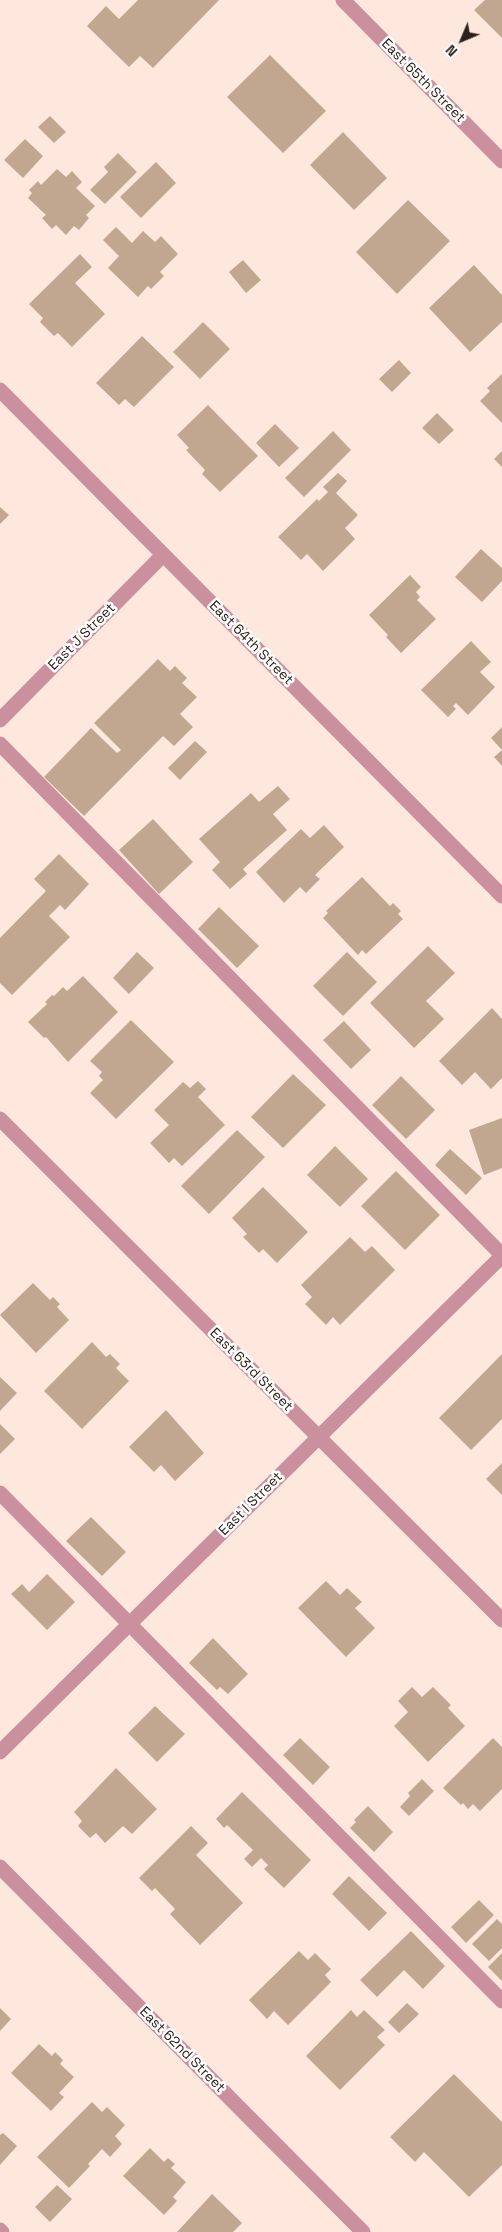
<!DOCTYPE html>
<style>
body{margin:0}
#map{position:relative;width:502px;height:2232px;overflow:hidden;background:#fee8de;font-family:"Space Grotesk",sans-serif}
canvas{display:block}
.north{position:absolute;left:437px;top:15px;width:50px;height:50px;-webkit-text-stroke:4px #fff;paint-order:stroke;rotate:225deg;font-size:14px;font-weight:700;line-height:20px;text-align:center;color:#2d211b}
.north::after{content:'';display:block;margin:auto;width:18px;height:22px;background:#2d211b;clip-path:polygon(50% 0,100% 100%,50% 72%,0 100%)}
</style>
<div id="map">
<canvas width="502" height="2232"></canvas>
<div class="north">N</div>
</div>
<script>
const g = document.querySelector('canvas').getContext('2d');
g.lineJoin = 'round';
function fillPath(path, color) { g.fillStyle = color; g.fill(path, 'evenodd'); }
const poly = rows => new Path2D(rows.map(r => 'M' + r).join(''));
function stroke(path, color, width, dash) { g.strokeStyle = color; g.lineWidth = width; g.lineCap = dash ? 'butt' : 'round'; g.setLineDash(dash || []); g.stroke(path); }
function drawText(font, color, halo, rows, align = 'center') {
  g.font = font + ' "Space Grotesk",sans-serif'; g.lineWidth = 5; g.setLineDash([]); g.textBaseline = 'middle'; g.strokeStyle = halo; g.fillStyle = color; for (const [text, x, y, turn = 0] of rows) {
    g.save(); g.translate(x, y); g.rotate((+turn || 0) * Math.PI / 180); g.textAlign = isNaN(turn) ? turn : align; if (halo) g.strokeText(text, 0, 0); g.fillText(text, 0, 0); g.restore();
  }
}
fillPath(poly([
 [138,0,219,0,153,68,140,56,129,67,87,26,106,6,119,19],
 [485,0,502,0,502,38,474,10],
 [270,55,326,111,283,153,227,97],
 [50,116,66,132,54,143,38,127],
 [343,132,387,178,354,210,310,165],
 [25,139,43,156,23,178,4,160],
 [118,153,137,172,105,204,90,190,108,172,104,167],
 [156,162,176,183,141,218,120,197],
 [57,169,66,177,72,171,82,182,76,188,95,206,86,215,89,218,79,230,74,226,66,235,56,225,52,229,42,218,46,215,28,198,32,193,29,190,38,181,41,185],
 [408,200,450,241,397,294,356,252],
 [116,227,132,243,143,231,155,242,161,236,178,254,160,272,164,276,151,289,148,286,138,297,108,268,119,256,103,240],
 [80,254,92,267,75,283,105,314,72,347,58,333,54,336,40,322,43,318,29,304],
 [243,260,261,280,246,293,229,272],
 [474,265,502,295,502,322,470,352,429,308],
 [203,322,230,349,200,379,173,352],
 [142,336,174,367,134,407,125,399,119,405,96,383],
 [399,360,411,373,392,392,379,379],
 [502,374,502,423,480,401,490,391,487,388],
 [208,405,258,456,220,492,202,474,205,470,186,450,189,448,177,435],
 [437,413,454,430,439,444,422,428],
 [275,424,299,448,279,467,256,443],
 [333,431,351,450,304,497,285,478],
 [502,451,502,467,494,459],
 [338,473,347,481,336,493,358,515,345,528,355,539,323,571,307,554,301,560,278,537,317,499,319,501,328,492,323,487],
 [0,507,9,515,0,524],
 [481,549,502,568,502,581,482,602,455,577],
 [410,575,421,587,416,592,420,597,417,600,436,619,401,653,386,637,388,635,369,615],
 [471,641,491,662,480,672,495,687,468,715,456,703,453,706,456,709,448,717,421,690],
 [158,659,170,671,175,666,187,678,182,683,197,697,180,714,193,727,174,746,163,736,84,816,44,777,91,728,117,753,121,750,94,723],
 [502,727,502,766,494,757,502,750,491,738],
 [195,741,207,752,180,780,168,768],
 [278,786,290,799,273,814,287,830,243,869,247,874,230,889,212,870,220,862,199,839,251,793,259,802],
 [153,819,193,862,159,894,119,850],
 [324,825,344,847,315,875,320,879,306,893,300,887,284,903,256,872,301,829,310,838],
 [59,854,89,884,65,910,60,905,49,916,70,937,12,995,0,983,0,938,46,891,34,879],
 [362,877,390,906,393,903,401,911,398,914,403,919,366,954,362,950,358,955,323,918,328,913,326,911],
 [219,907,259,946,237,968,198,929],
 [428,946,455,973,426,1001,444,1019,414,1048,370,1003],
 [137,952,154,968,129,994,113,978],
 [347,952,377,982,343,1016,313,986],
 [83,976,118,1012,68,1062,46,1037,44,1038,28,1022,47,1004,45,1002,52,995,54,996,63,987,67,991],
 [492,1008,502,1019,502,1078,491,1089,475,1072,462,1085,439,1061],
 [131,1020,174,1062,116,1119,90,1093,103,1080,99,1076,102,1072,90,1061],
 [344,1021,371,1050,351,1069,323,1040],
 [293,1074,326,1105,283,1148,251,1117],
 [401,1076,435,1110,406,1139,372,1105],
 [198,1081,206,1089,198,1097,225,1125,182,1166,174,1158,169,1163,150,1143,169,1125,154,1110,183,1082,190,1088],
 [502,1118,502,1168,484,1175,469,1130],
 [237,1130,265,1157,209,1214,181,1186],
 [335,1146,368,1179,340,1207,307,1175],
 [450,1149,482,1178,466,1195,435,1165],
 [396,1171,440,1215,405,1250,361,1206],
 [263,1187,308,1232,277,1263,263,1249,259,1253,243,1237,247,1234,232,1218],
 [350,1237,365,1252,372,1246,395,1270,340,1325,333,1317,326,1325,305,1304,312,1297,301,1285],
 [33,1283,50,1300,53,1297,60,1304,57,1307,69,1320,36,1353,0,1315],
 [92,1342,106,1357,110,1354,120,1364,116,1368,129,1381,82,1429,44,1391],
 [502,1354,502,1419,471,1450,439,1418],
 [0,1377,17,1393,0,1411],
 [166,1410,204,1453,175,1481,161,1465,154,1472,129,1447],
 [0,1424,15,1439,0,1454],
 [502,1463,502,1495,486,1479],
 [91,1517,126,1552,102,1576,66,1541],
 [47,1574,75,1602,47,1630,11,1594,22,1584,29,1592],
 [326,1581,340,1595,347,1588,362,1602,355,1608,375,1628,346,1657,298,1608],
 [213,1638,248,1674,228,1694,220,1687,217,1690,189,1663],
 [412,1687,422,1697,433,1687,451,1705,448,1708,465,1726,428,1762,394,1726,408,1712,398,1701],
 [155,1706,185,1734,157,1762,128,1733],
 [300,1738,330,1767,313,1785,283,1755],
 [493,1738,502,1747,502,1789,480,1811,473,1804,468,1809,463,1803,461,1805,443,1788],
 [116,1768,157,1809,132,1834,123,1826,105,1843,96,1833,90,1838,78,1826,82,1821,74,1812],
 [422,1779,434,1791,409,1816,400,1807,410,1796,408,1793],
 [242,1792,311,1860,284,1888,264,1869,268,1865,261,1858,252,1867,244,1859,253,1850,227,1825,224,1828,216,1819],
 [368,1806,393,1832,374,1852,350,1828,356,1822,354,1820],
 [191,1826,208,1843,196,1855,243,1903,200,1945,170,1914,175,1909,155,1888,152,1891,139,1878],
 [349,1876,387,1913,369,1931,332,1894],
 [479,1900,494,1915,466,1943,451,1927],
 [497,1919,502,1924,502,1948,489,1961,472,1944],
 [411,1931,445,1966,423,1989,404,1970,377,1997,360,1980],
 [299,1951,308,1960,315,1953,331,1969,325,1975,331,1982,288,2025,274,2011,267,2019,249,2000],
 [502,1953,502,1981,488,1967],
 [407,2003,419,2014,399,2033,388,2022],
 [0,2008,11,2019,0,2031],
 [351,2010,357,2017,364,2010,385,2030,377,2037,385,2045,340,2090,306,2056],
 [39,2044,52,2056,55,2052,63,2060,60,2064,74,2077,59,2093,64,2097,51,2111,11,2073],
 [454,2074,502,2122,502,2165,469,2197,424,2152,415,2162,390,2137],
 [92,2102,102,2112,107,2107,125,2125,115,2136,122,2144,110,2157,102,2149,88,2164,90,2166,69,2188,37,2157],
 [3,2133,17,2146,0,2165,0,2135],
 [150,2148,164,2162,168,2158,175,2164,171,2168,186,2182,173,2197,177,2201,164,2215,123,2176],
 [57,2185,72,2199,50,2222,35,2207],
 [212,2194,242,2223,233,2232,177,2232]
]), '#c2a790');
stroke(poly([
 [343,0,502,161],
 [0,390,502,896],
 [0,720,163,555],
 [0,744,502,1255],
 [0,1119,502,1620],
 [0,1493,502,2001],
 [0,1752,502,1256],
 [0,1867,363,2232],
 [0,2230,2,2232]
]), '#ca909d', 15);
drawText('14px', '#2d211b', '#fff', [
 ["East 65th Street",423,81,45],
 ["East J Street",82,637,-45],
 ["East 64th Street",251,643,45],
 ["East 63rd Street",251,1370,45],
 ["East I Street",251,1504,-45],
 ["East 62nd Street",182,2050,45]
]);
</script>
